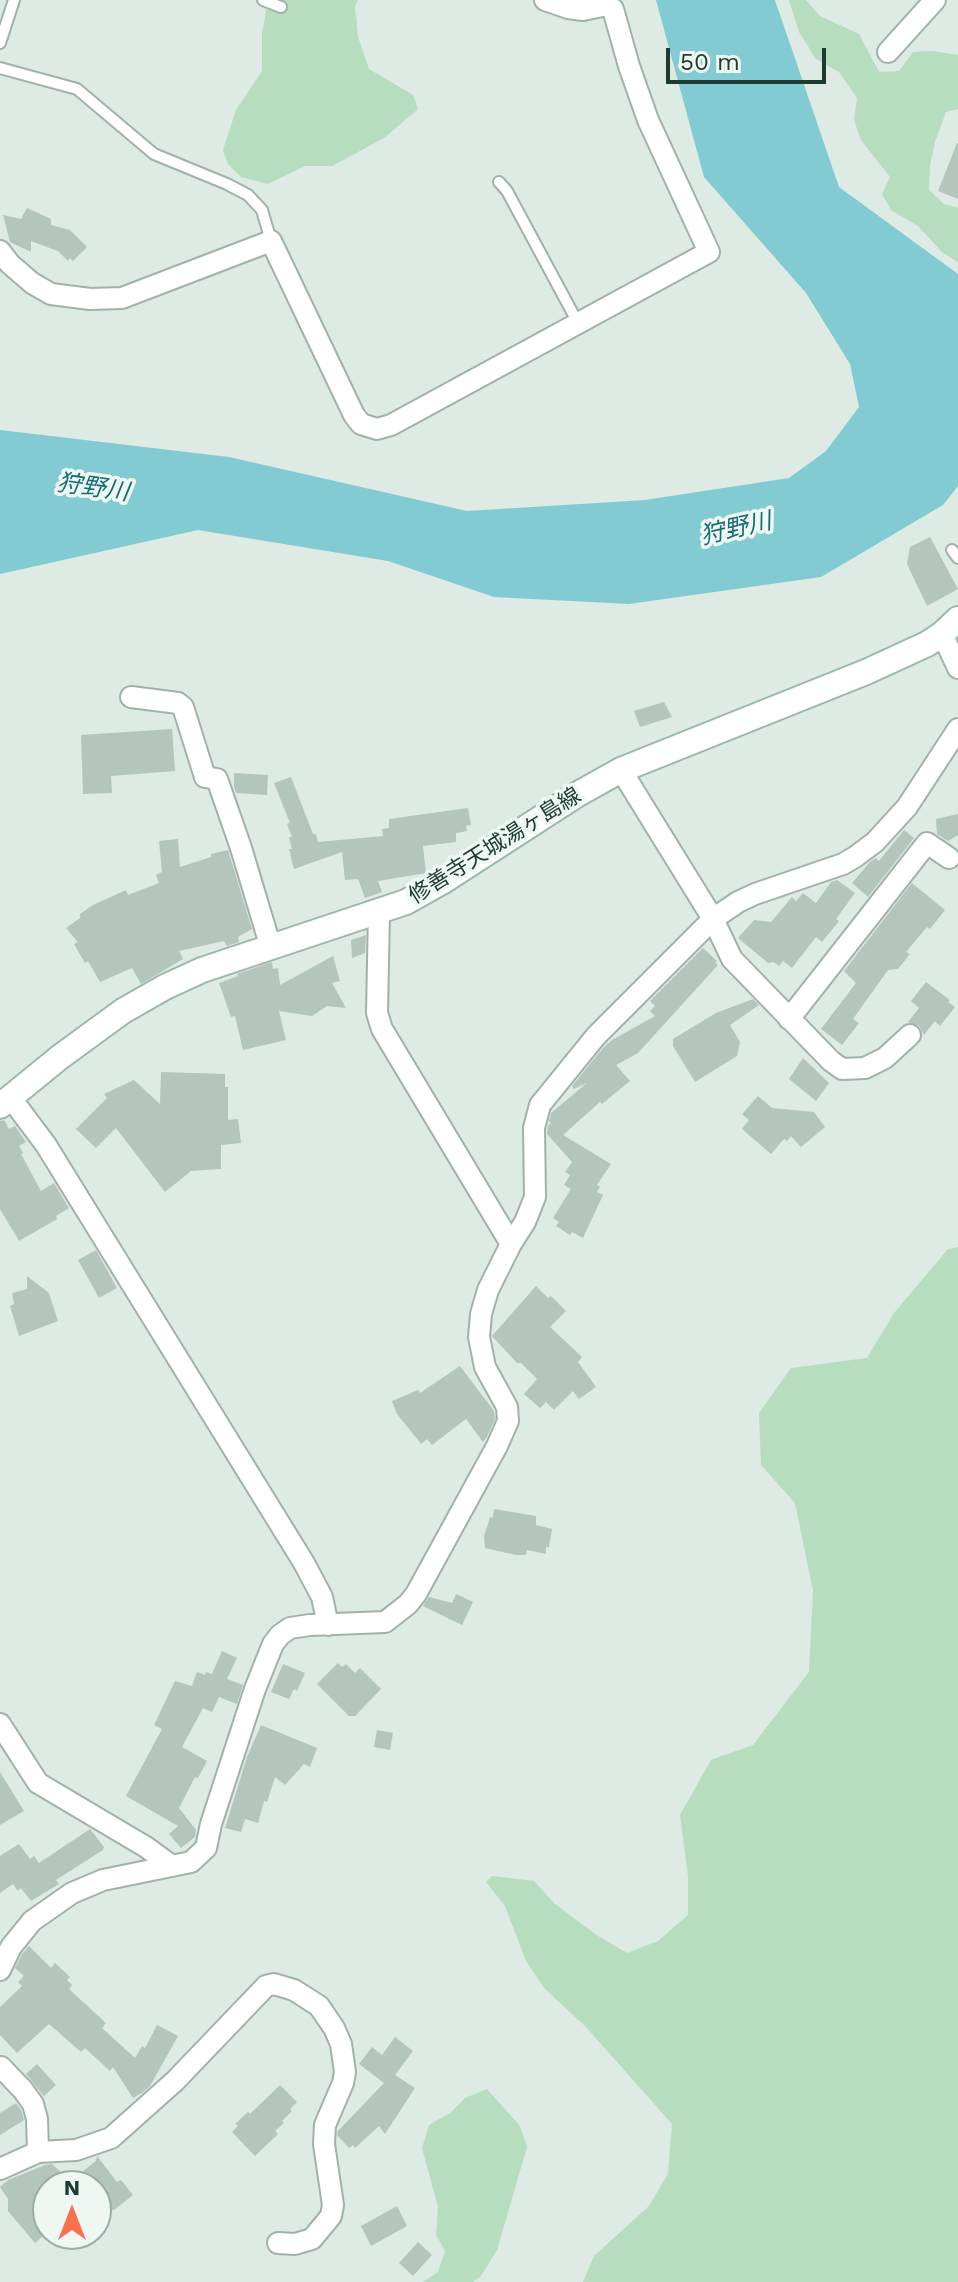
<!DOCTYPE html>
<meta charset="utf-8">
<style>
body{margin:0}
#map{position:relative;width:958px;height:2282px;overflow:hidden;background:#deeae4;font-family:"Work Sans",sans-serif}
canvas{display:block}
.north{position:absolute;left:32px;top:2170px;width:80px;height:80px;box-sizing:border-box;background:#eef7f2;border:2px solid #9baca5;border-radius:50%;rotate:0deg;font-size:22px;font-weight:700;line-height:32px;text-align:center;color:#1e3b32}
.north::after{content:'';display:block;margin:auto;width:28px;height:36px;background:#fa6f4d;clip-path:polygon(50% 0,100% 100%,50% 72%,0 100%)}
.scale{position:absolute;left:666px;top:48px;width:160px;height:36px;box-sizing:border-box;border:4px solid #1e3b32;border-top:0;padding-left:10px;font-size:24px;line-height:28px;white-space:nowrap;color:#1e3b32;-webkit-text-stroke:6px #eef7f2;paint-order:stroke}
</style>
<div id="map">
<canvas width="958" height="2282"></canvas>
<div class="north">N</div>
<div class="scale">50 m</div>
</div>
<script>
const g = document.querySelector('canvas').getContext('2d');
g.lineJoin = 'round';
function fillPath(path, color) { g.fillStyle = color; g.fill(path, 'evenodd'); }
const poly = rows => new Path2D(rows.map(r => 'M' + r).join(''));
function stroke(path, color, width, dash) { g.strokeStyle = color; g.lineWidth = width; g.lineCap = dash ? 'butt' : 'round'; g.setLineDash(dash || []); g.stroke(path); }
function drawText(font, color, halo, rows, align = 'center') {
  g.font = font + ' "Work Sans","Noto Sans JP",sans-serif'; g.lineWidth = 7; g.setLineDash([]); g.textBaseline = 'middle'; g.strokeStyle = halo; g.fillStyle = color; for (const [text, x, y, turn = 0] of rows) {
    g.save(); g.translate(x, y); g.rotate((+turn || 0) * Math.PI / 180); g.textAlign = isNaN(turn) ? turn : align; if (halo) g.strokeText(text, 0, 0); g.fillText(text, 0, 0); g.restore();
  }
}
fillPath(poly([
 [268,0,358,0,355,6,358,37,369,69,413,95,418,109,384,138,332,166,305,166,268,184,241,177,228,164,223,150,236,110,262,71,262,33],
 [789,0,806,0,820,16,859,34,879,72,899,71,913,52,932,51,958,55,958,109,946,112,935,142,930,165,929,190,944,204,958,208,958,262,943,253,918,226,891,210,882,194,890,177,861,140,854,120,857,98,839,72,816,59,799,32],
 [958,1247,958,2282,583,2282,594,2256,649,2206,668,2174,672,2124,586,2027,544,1988,526,1961,505,1906,486,1882,492,1876,534,1881,555,1904,598,1936,627,1953,658,1941,688,1915,688,1876,680,1815,711,1760,753,1745,809,1672,813,1591,795,1503,761,1465,759,1413,791,1368,867,1358,894,1313,948,1249],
 [487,2089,520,2126,527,2147,497,2250,481,2276,473,2282,423,2282,438,2272,445,2251,436,2235,438,2207,422,2148,429,2125,450,2113,465,2098]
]), '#b5ddbe');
fillPath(poly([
 [656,0,775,0,839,187,958,274,958,486,943,505,821,577,629,604,494,597,388,561,198,530,0,574,0,430,229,457,467,511,645,500,789,478,826,451,859,407,850,364,806,293,704,177]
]), '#82cbd3');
fillPath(poly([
 [957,143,958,143,958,199,938,191],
 [27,208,51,219,51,225,70,230,87,247,73,261,70,258,68,261,58,251,31,241,31,252,10,242,3,215,21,219],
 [930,537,958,589,927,606,907,564,910,547],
 [664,702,672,717,640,727,634,711],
 [172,729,175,771,111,776,112,793,83,794,81,735],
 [234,773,268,775,267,795,236,793,234,787],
 [291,777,313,834,316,834,318,842,383,836,382,829,389,828,389,819,468,808,471,825,466,826,467,831,456,833,456,842,423,846,426,873,378,881,382,892,365,898,358,879,345,880,342,852,294,869,289,849,292,849,289,837,292,837,287,824,290,823,274,783],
 [958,814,958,835,948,841,937,834,936,819],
 [904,830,914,838,868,897,852,883,870,862,876,858,879,861],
 [178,839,180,867,211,857,211,854,228,850,252,929,238,937,239,942,227,946,224,941,179,951,183,959,141,984,132,968,100,982,88,961,85,963,74,944,78,942,66,928,80,918,80,914,93,905,126,890,128,895,159,883,156,875,162,872,159,841],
 [837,880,855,893,836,919,839,921,822,942,816,937,792,968,783,961,779,966,774,962,768,963,738,938,754,920,771,922,792,897,796,901,803,893,816,903,831,882],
 [912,883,945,910,930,929,927,927,906,952,910,954,898,969,888,970,853,1019,859,1023,842,1045,821,1029,856,983,844,971],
 [366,935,365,953,352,958,351,940],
 [703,948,717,961,715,963,718,965,638,1053,616,1065,630,1081,602,1104,600,1102,563,1135,611,1164,597,1185,600,1187,597,1192,603,1195,583,1238,572,1232,570,1235,556,1226,559,1222,553,1218,571,1189,564,1185,570,1175,565,1172,572,1162,547,1134,548,1125,551,1124,549,1121,551,1113,587,1083,574,1089,572,1086,603,1048,612,1040,655,1016,650,1011,655,1006,650,1001],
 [333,956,340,981,332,983,346,1008,327,1006,312,1016,279,1011,286,1040,243,1050,235,1016,231,1017,219,983,238,976,237,974,272,962,273,969,278,968,280,985],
 [926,982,950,1000,948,1002,955,1007,940,1026,935,1021,924,1035,919,1026,908,1022,919,1008,911,1001],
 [753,999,759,1005,730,1025,740,1042,737,1056,695,1082,673,1046,673,1039,716,1013],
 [803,1058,829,1083,816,1101,789,1079],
 [161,1072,225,1074,225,1087,228,1087,228,1120,238,1119,241,1143,221,1145,221,1169,191,1171,165,1192,116,1128,96,1148,76,1129,107,1098,104,1094,134,1080,160,1104],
 [758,1096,772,1108,814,1112,825,1127,801,1147,791,1136,787,1141,784,1139,771,1154,742,1129,749,1120,742,1114],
 [4,1120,9,1129,15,1126,26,1142,19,1146,23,1153,21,1154,41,1191,54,1183,69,1208,56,1216,57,1219,19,1241,0,1209,0,1121],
 [96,1250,117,1288,99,1298,78,1260],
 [27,1276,49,1293,58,1321,19,1336,10,1306,14,1304,12,1293,27,1289],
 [536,1286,548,1298,551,1296,566,1311,550,1327,582,1357,578,1362,596,1387,579,1399,573,1391,554,1410,546,1402,540,1408,524,1394,537,1379,521,1363,517,1363,492,1336],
 [460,1366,494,1411,495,1419,487,1437,483,1442,466,1419,432,1445,427,1439,421,1444,397,1414,392,1401,418,1390,420,1393],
 [494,1509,536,1516,536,1525,552,1529,549,1547,546,1547,546,1554,527,1550,526,1555,516,1555,485,1548,484,1536,490,1517,493,1518],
 [456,1594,473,1602,462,1625,423,1606,429,1597,452,1603],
 [222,1651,237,1658,227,1679,243,1685,237,1704,219,1697,212,1712,203,1708,182,1747,207,1761,198,1778,195,1777,179,1808,196,1830,195,1837,181,1848,169,1834,178,1826,126,1796,162,1729,154,1725,175,1681,192,1686,197,1672,205,1675,206,1672,212,1674],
 [338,1663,342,1667,346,1664,355,1673,360,1668,381,1689,355,1716,349,1716,317,1684],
 [283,1664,305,1673,297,1691,294,1689,289,1699,271,1692],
 [261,1725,317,1748,310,1767,304,1764,285,1785,275,1777,267,1802,264,1801,258,1823,245,1819,241,1832,225,1828,247,1757],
 [377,1730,393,1733,390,1750,374,1747],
 [0,1772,24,1811,0,1825],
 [90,1829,104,1847,103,1850,56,1880,59,1884,31,1901,21,1888,18,1891,13,1884,0,1893,0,1856,19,1844,30,1859,34,1856,39,1863],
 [29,1946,51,1968,55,1963,70,1977,67,1980,72,1985,69,1989,106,2023,102,2028,135,2058,142,2046,145,2048,157,2025,178,2036,150,2086,142,2093,133,2098,113,2067,110,2071,85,2048,81,2052,49,2024,17,2053,0,2035,0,2007,22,1986,18,1982,24,1976,15,1968,22,1954],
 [395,2037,413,2051,395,2075,415,2088,385,2134,379,2126,355,2148,353,2145,349,2148,337,2135,338,2131,384,2083,359,2064,372,2047,382,2055],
 [37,2064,56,2085,44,2096,26,2074],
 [280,2085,297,2102,290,2109,292,2111,282,2121,284,2123,275,2131,278,2134,255,2156,232,2132,238,2126,235,2124,248,2112,250,2114],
 [16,2103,21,2110,24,2120,0,2135,0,2113],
 [97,2156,117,2182,121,2180,133,2195,114,2210,109,2210,104,2215,96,2206,96,2186,48,2186,48,2232,35,2243,8,2211,8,2199,0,2187,8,2180,45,2165,52,2164,70,2181,96,2161],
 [397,2206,407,2226,371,2246,361,2226],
 [418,2242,432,2255,413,2276,399,2263]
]), '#b3c5bd');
const service = poly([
 [263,0,281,7],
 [0,43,14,0],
 [0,68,77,89,154,154,227,184,248,195,262,210,271,241],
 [499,182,507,191,578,323],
 [952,550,958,558]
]);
const minor = poly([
 [888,52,935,0],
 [0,251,10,264,32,283,51,294,90,299,122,298,271,241,354,415,361,424,377,429,391,425,709,252,648,120,629,66,613,9,607,5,583,10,568,8,545,0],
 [942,634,958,668],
 [131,697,178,703,183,707,205,777,217,779,241,848,271,948],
 [621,770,713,919,732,959,831,1061,842,1069,865,1068,885,1058,910,1035],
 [379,912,377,1013,382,1029,511,1244],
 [789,1019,927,843,949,858],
 [10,1097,46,1145,304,1563,322,1597,328,1625],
 [0,1724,38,1783,146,1847,172,1866],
 [0,1970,11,1947,32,1921,72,1893,103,1880,191,1862,206,1848,211,1824,255,1689,273,1644,280,1635,290,1628,310,1625,385,1622,408,1604,416,1594,497,1446,508,1421,507,1407,485,1367,479,1337,481,1314,488,1290,511,1244,525,1222,535,1197,534,1128,540,1105,596,1036,713,919,738,902,755,894,843,864,855,857,875,842,907,807,958,729],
 [38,2152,76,2150,111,2138,175,2081,266,1986,274,1984,294,1990,319,2006,334,2028,341,2044,345,2072,343,2083,325,2125,324,2144,333,2205,331,2216,312,2239,295,2244,278,2243],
 [0,2169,38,2152,37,2119,33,2104,23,2090,1,2067]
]);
const secondary = poly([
 [0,1106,60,1057,123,1011,165,987,202,970,406,902,445,880,578,794,621,770,866,672,927,644,942,634,958,619]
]);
stroke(service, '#a1b2ab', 14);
stroke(minor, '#a1b2ab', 24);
stroke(secondary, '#9cb7ac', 28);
stroke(service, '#fff', 10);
stroke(minor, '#fff', 20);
stroke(secondary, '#fff', 24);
drawText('22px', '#1e3b32', '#eef7f2', [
 ["修善寺天城湯ヶ島線",495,846,-32]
]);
drawText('italic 24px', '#166d79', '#eef7f2', [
 ["狩野川",93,488,8],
 ["狩野川",736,529,-13]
]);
</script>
